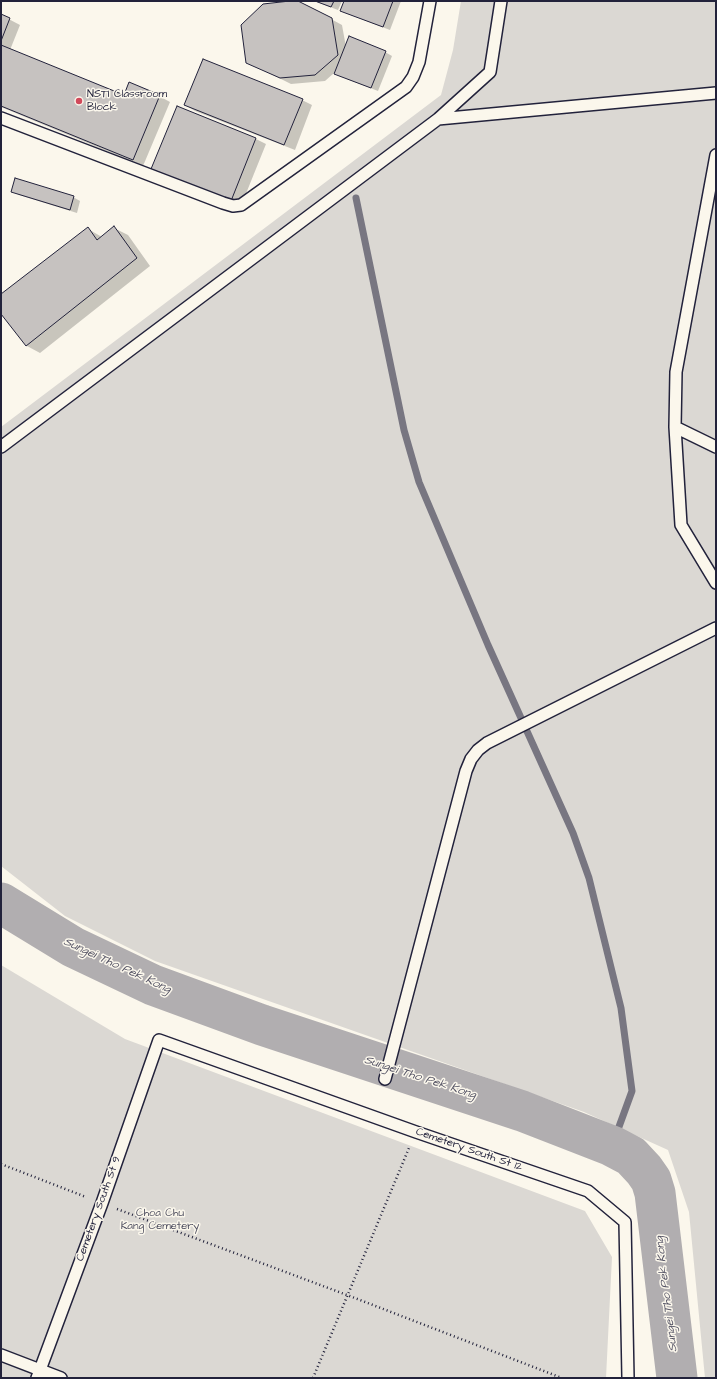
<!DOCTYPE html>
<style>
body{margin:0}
#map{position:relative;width:717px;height:1379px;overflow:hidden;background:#fbf7ec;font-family:"Architects Daughter",sans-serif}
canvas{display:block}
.frame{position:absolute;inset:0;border:2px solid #22223b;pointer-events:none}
</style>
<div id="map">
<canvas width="717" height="1379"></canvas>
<div class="frame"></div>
</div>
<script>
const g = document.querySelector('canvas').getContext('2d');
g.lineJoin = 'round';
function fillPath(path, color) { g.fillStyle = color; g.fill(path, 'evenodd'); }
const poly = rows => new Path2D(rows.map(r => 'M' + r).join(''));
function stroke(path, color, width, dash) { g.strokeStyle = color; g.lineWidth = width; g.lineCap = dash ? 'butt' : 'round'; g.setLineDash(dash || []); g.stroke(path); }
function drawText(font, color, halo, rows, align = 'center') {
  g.font = font + ' "Architects Daughter",sans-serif'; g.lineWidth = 3; g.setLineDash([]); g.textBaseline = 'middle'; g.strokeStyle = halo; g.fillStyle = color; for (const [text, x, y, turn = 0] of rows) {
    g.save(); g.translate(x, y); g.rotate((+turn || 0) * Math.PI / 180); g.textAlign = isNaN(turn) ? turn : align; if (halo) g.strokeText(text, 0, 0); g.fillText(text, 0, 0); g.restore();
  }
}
fillPath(poly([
 [461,1,716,1,716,1378,705,1378,689,1212,668,1150,584,1112,155,961,65,916,1,866,1,427,441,95,453,50],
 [1,965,125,1039,585,1211,612,1257,606,1378,1,1378]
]), '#dbd8d3');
fillPath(poly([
 [314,1,342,1,338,10],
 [345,1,401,1,390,30,348,14,341,10],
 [1,15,20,25,10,50,124,97,159,96,170,102,143,166,1,107],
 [331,19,342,25,346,47,385,52,392,56,378,91,342,77,334,73,325,81,291,84,247,62],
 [302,100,312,105,295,150,195,111,185,105],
 [178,107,256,139,266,144,241,206,163,175,152,169],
 [12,191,73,197,80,201,77,213,19,195],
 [114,228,128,235,150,266,40,353,27,346,1,312,1,295,88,229,102,237]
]), '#0003');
stroke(poly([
 [356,198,404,430,419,482,488,645,573,833,589,878,621,1008,632,1091,612,1146]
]), '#787681', 7);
stroke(poly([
 [1,903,73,947,153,985,262,1025,522,1111,612,1146,631,1156,644,1170,651,1180,655,1193,677,1378]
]), '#b1aeb0', 41);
const building = poly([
 [290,1,298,1,332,18,338,55,315,75,280,78,246,63,241,25,263,4,290,1],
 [315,1,334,1,331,7,315,1],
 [344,1,393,1,383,27,340,11,344,1],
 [1,14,10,18,1,41,1,14],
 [349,36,386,51,371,88,334,74,349,36],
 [1,45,124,95,129,82,160,95,133,160,1,106,1,45],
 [203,59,303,99,284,145,184,105,203,59],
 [177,106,256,138,231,201,151,169,177,106],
 [15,178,74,196,70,210,11,192,15,178],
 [114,226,137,258,26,346,1,314,1,294,88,227,97,240,114,226]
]);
fillPath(building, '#c6c2c0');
stroke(building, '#22223b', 1);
const service = poly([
 [1,118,223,203,233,206,241,205,406,87,413,77,419,62,430,1],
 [438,119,716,93],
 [716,155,676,372,675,427,681,525,716,583],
 [675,427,716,447],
 [1,447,438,119,490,72,501,1],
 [385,1079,466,771,471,759,478,750,487,743,716,628],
 [1,1355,61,1378],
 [37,1378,102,1203,159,1040,416,1132,588,1191,625,1222,628,1378]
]);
stroke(service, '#22223b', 14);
stroke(poly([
 [1,1164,86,1197],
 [117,1209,347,1295,562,1378],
 [313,1378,409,1148]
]), '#22223b', 2.5, [1, 3]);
stroke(service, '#fbf7ec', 11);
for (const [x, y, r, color] of [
 [79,101,4,"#d1495b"]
]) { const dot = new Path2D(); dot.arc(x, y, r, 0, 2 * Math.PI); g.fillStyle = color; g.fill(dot); stroke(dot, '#fbf7ec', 1.5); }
drawText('11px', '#22223b', '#fbf7ec', [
 ["NSTI Classroom",87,95],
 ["Block",87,108]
], 'left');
drawText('11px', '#22223b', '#fbf7ec', [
 ["Cemetery South St 12",469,1150,19],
 ["Cemetery South St 9",99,1209,-70]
]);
drawText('11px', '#505061', '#fbf7ec', [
 ["Choa Chu",160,1214],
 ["Kang Cemetery",160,1227]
]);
drawText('italic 12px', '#545364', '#fbf7ec', [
 ["Sungei Tho Pek Kong",117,966,25],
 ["Sungei Tho Pek Kong",420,1078,18],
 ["Sungei Tho Pek Kong",667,1294,-97]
]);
</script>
